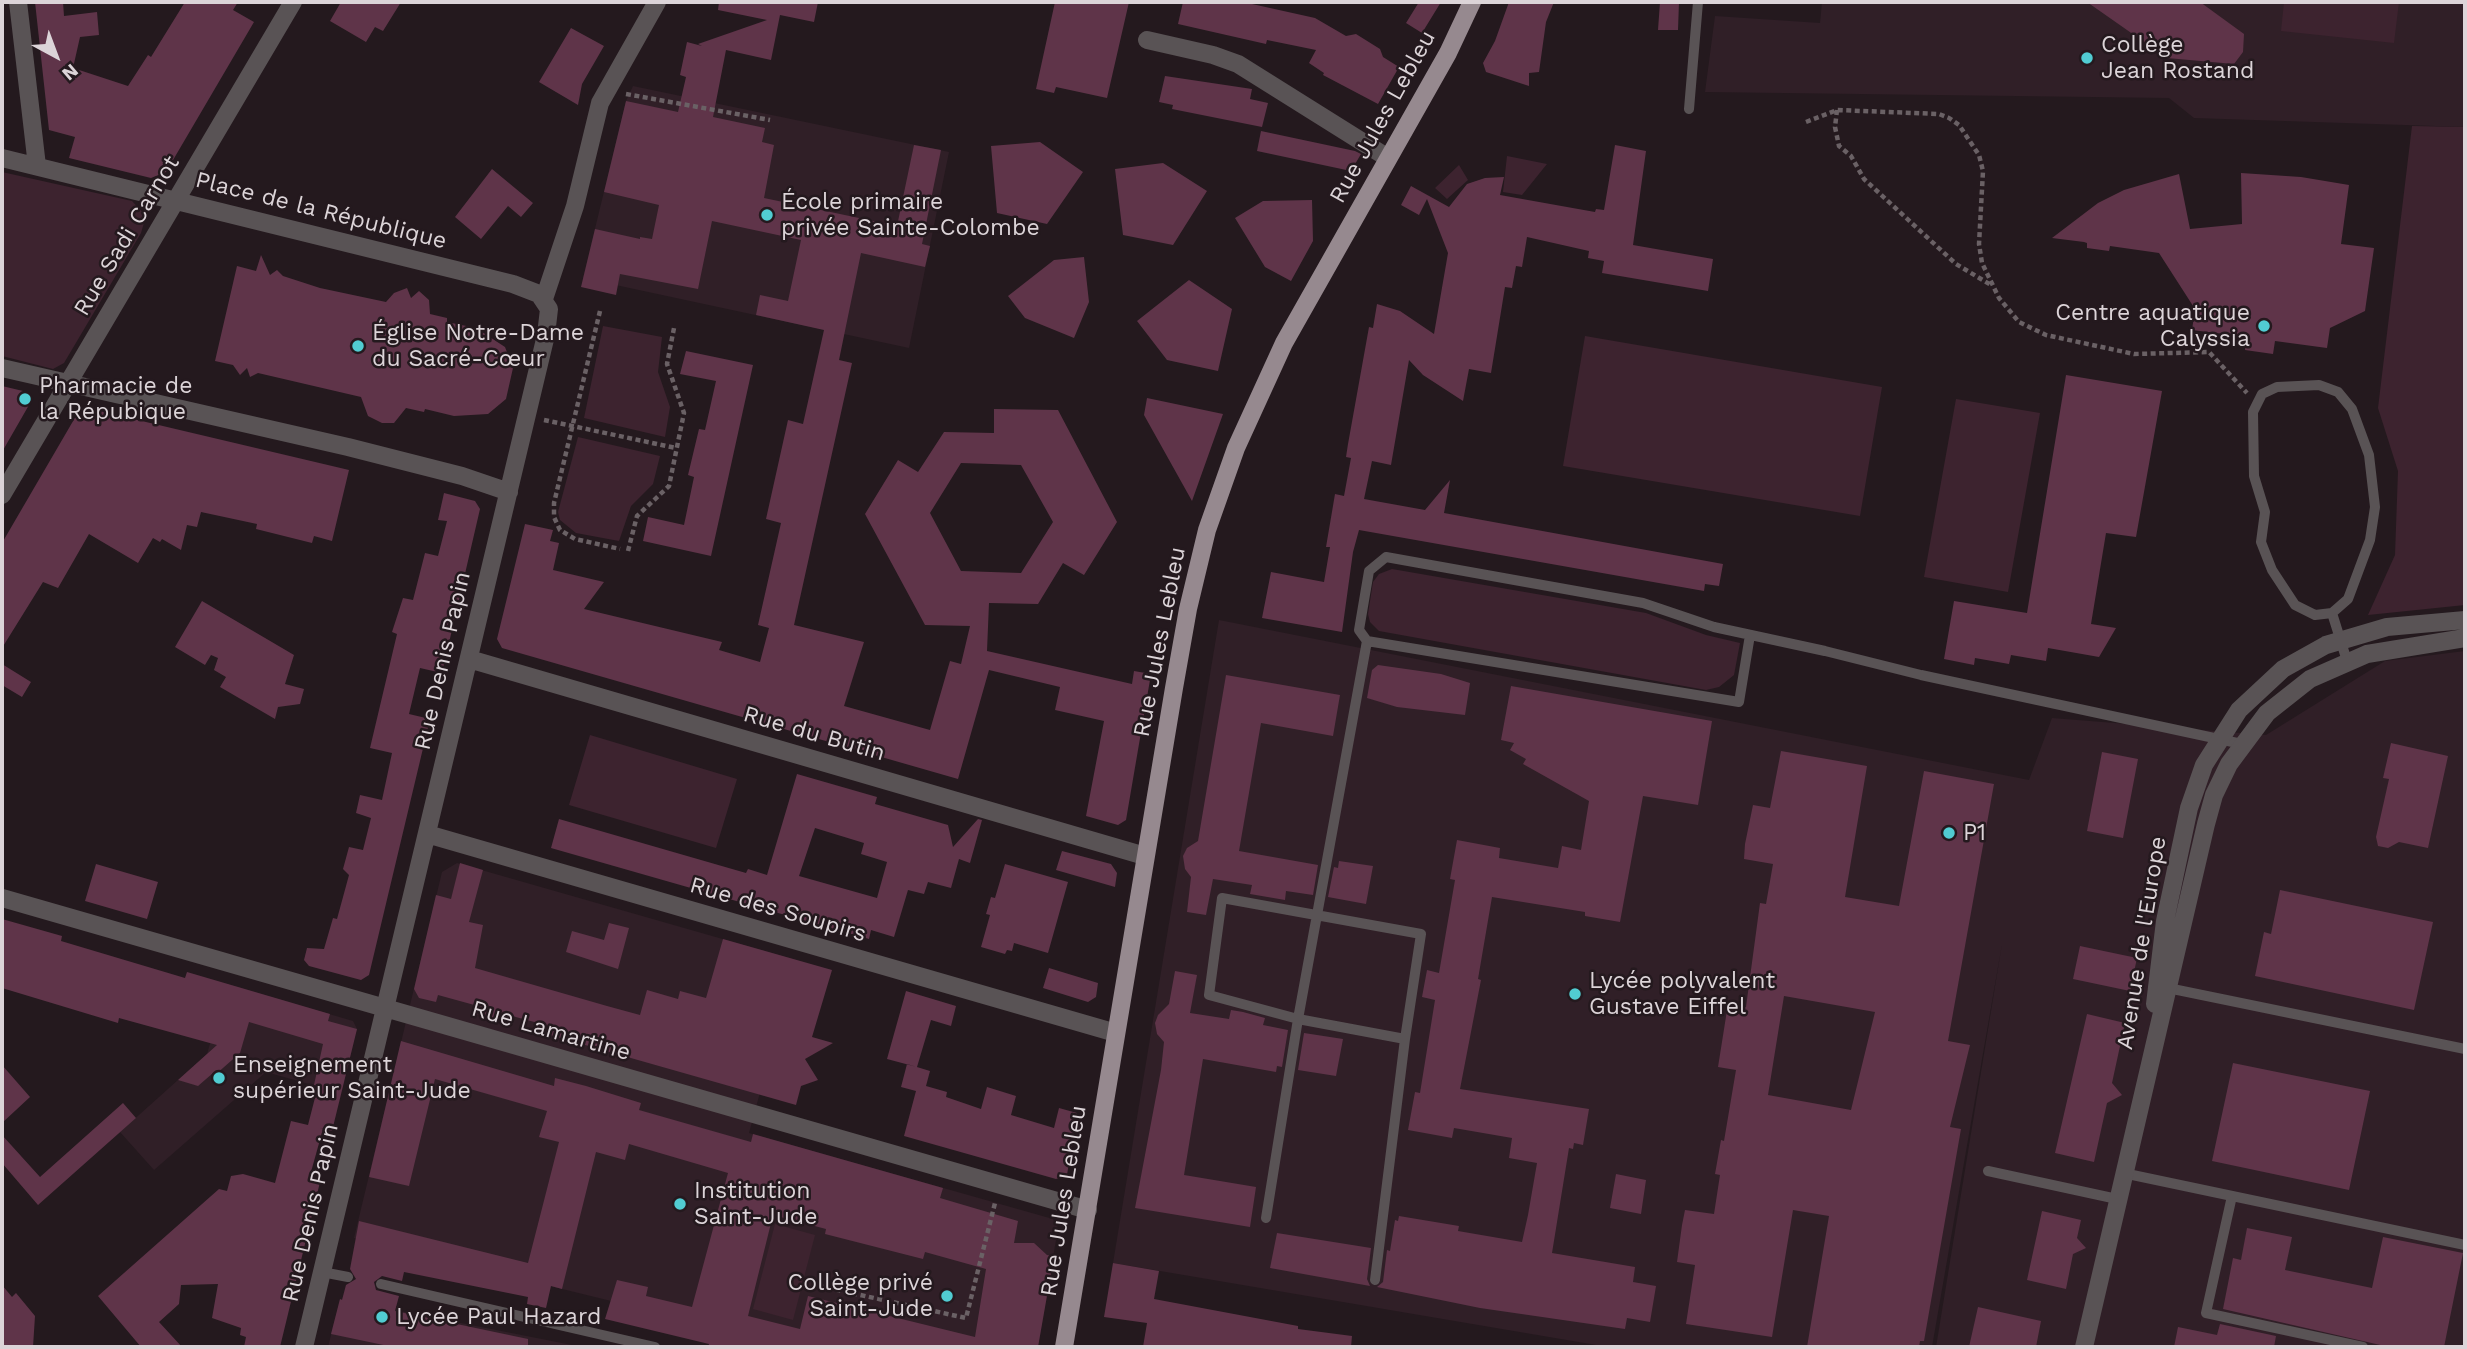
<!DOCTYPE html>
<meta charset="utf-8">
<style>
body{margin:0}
#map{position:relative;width:2467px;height:1349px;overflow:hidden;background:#24191e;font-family:"Work Sans",sans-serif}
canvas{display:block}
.frame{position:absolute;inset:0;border:4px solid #dcd4d8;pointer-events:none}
.north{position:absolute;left:21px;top:21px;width:70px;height:70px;-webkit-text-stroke:5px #24191e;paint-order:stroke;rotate:139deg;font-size:19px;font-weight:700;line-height:28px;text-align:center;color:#dcd4d8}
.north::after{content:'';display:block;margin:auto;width:24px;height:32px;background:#dcd4d8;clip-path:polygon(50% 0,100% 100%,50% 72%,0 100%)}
</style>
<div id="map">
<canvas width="2467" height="1349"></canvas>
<div class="frame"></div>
<div class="north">N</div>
</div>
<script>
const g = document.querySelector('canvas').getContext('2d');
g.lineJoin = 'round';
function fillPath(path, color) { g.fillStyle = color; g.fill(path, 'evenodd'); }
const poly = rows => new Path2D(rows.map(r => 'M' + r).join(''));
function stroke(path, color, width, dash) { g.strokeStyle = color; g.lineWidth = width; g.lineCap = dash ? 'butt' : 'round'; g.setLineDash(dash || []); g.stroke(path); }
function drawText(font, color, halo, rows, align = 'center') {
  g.font = font + ' "Work Sans",sans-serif'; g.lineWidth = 5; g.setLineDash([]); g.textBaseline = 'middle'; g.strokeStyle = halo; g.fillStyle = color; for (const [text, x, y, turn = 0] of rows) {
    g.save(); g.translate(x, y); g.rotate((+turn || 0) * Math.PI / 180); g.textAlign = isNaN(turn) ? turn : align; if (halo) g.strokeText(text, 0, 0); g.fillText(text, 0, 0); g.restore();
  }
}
fillPath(poly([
 [1822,2,2465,2,2465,127,2194,118,2169,98,1705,92,1715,16,1820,23],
 [633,86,949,152,909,348,583,278,626,101],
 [1219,620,2029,780,2052,718,2266,735,2385,661,2465,651,2465,1347,1936,1347,2002,944,1932,1347,1608,1347,1113,1263],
 [457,863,796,960,749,1133,1053,1219,1058,1228,1038,1347,799,1347,354,1238,442,872],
 [227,984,353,1021,357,1029,341,1093,266,1072,154,1170,120,1132,207,1054],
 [340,1299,582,1347,328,1347]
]), '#301f27');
fillPath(poly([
 [2284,2,2399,2,2394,43,2281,31],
 [2412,126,2465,127,2465,605,2368,615,2395,555,2398,471,2378,408],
 [1507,156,1547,164,1522,195,1503,192],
 [1459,165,1468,180,1447,199,1435,188],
 [2,172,132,201,146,216,141,233,64,363,53,369,2,356],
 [603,326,662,337,658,372,670,407,665,437,584,418],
 [1585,336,1882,387,1860,516,1563,466],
 [1956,399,2040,413,2008,592,1924,577],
 [578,437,660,456,653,484,631,506,619,541,576,533,560,520,558,512],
 [1392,569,1646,613,1706,635,1740,643,1734,675,1719,687,1706,690,1379,631,1370,622,1368,614,1373,582,1379,574],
 [590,735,737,779,716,848,569,805],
 [775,1224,815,1235,793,1320,753,1309]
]), '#3d232f');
fillPath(poly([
 [35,2,63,2,64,16,97,12,99,35,80,37,73,68,128,86,148,55,151,57,185,2,238,2,233,10,254,22,166,172,151,178,69,158,75,137,49,130],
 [341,2,401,2,383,31,375,27,366,42,330,21],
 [719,2,818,2,814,22,780,15,771,60,726,50,713,117,765,128,762,142,774,145,764,198,897,226,914,145,941,150,922,244,930,246,925,267,861,253,839,360,852,363,794,625,864,642,844,706,930,730,950,661,961,664,970,626,925,625,865,514,898,460,918,472,944,432,994,433,994,409,1058,410,1117,522,1084,575,1063,563,1038,604,989,603,987,651,1132,684,1134,671,1151,674,1126,820,1118,825,1086,816,1104,721,1055,710,1060,687,989,670,958,779,502,648,497,639,525,524,553,530,550,541,559,543,553,570,604,582,584,609,722,642,719,650,760,662,769,628,758,625,781,523,766,519,788,420,803,424,824,330,756,315,760,295,788,301,801,240,712,221,698,289,620,274,616,295,581,287,595,229,640,239,640,237,652,239,659,205,604,192,626,101,678,112,686,77,680,75,687,42,702,46,698,44,767,20,718,10],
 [961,463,1021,465,1053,522,1021,573,961,571,930,513],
 [1055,2,1129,2,1107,98,1056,87,1054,93,1036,89],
 [1183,2,1243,2,1315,18,1346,36,1356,34,1380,49,1383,57,1399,67,1378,104,1323,75,1324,73,1309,63,1316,50,1267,40,1266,44,1178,24],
 [1419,2,1441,2,1422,33,1406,23],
 [1509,2,1554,2,1546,22,1539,72,1529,73,1529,86,1486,72,1483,63,1495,41],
 [1660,2,1679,2,1678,30,1658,30],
 [2087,2,2200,2,2244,34,2243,52,2234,64,2167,58],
 [571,28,604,46,582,84,578,105,539,82],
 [1165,76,1252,89,1250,99,1268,103,1262,127,1172,109,1173,105,1159,102],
 [1261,131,1355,151,1361,154,1351,171,1257,151],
 [1040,142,1083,172,1047,224,997,213,991,146],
 [1615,145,1646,151,1633,245,1713,259,1708,291,1602,273,1604,261,1588,258,1589,251,1527,237,1522,267,1516,266,1512,288,1505,287,1491,373,1469,369,1463,401,1423,375,1409,360,1391,465,1372,461,1364,499,1425,510,1450,480,1444,513,1723,564,1719,586,1705,584,1704,591,1359,530,1353,552,1342,632,1262,618,1271,572,1324,582,1330,547,1326,547,1335,494,1344,496,1351,458,1346,457,1348,444,1369,327,1373,328,1377,304,1400,311,1434,334,1448,253,1427,199,1419,215,1401,205,1411,186,1449,207,1467,184,1485,178,1504,177,1500,195,1595,212,1596,209,1604,210],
 [1163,163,1207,191,1173,245,1123,235,1115,169],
 [492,169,533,203,521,217,508,206,481,239,455,217],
 [2241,173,2301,177,2349,185,2341,244,2374,248,2365,311,2330,328,2327,348,2275,341,2273,354,2245,350,2247,337,2192,330,2195,309,2159,253,2110,246,2109,251,2087,248,2087,243,2084,242,2052,238,2098,203,2124,190,2179,174,2190,229,2242,224],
 [1312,200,1313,241,1291,281,1265,267,1235,218,1263,201],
 [261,255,270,275,277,270,283,276,320,288,386,302,394,293,407,288,411,298,419,291,429,300,430,314,447,318,447,322,476,328,505,347,513,368,506,399,488,414,454,416,425,409,424,412,406,408,394,423,382,423,368,416,361,397,258,373,250,377,247,368,240,375,233,365,215,361,237,266,256,271],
 [1084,257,1089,302,1074,338,1025,318,1008,296,1054,260],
 [1189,280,1232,309,1218,371,1167,360,1137,321],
 [686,351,753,365,711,556,643,541,648,517,684,525,694,477,688,475,699,429,705,430,716,381,680,374],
 [2066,375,2162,391,2136,537,2106,533,2091,624,2116,628,2099,657,2048,648,2046,661,2011,655,2009,664,1975,658,1974,665,1944,659,1954,601,2027,613],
 [2,386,23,391,29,405,2,452],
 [1147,398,1223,414,1192,501,1144,415],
 [91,409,349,470,332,541,314,536,312,543,256,529,257,524,201,512,197,527,187,525,181,550,162,539,160,542,153,538,138,563,89,534,58,588,43,582,2,648,2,543,76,416],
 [444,493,475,501,480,509,442,673,420,668,409,714,430,719,369,975,361,980,309,966,304,960,307,948,324,949,333,918,337,919,349,875,343,869,349,847,363,850,371,818,356,813,360,795,382,800,392,753,370,748,397,634,392,632,403,598,413,600,425,553,438,556,447,521,438,520],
 [202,601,294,655,285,684,304,689,300,704,278,707,275,719,220,687,226,677,214,670,218,658,211,655,205,665,175,647],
 [2,664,31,682,22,697,2,685],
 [1378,665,1441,674,1470,683,1465,715,1397,707,1367,698,1372,670],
 [1226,675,1340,695,1333,736,1261,723,1239,851,1318,865,1313,895,1286,891,1285,900,1250,894,1252,885,1213,879,1206,915,1187,912,1191,877,1185,869,1183,856,1187,848,1198,841],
 [1511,686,1712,721,1698,805,1643,796,1620,922,1585,916,1585,912,1492,897,1478,979,1481,980,1460,1089,1589,1109,1583,1145,1574,1143,1573,1149,1569,1148,1552,1253,1635,1267,1633,1282,1656,1286,1650,1322,1627,1318,1625,1329,1480,1308,1377,1287,1383,1282,1387,1250,1390,1251,1395,1220,1398,1221,1399,1216,1459,1226,1458,1231,1522,1242,1528,1215,1537,1163,1509,1158,1512,1138,1454,1128,1452,1138,1408,1130,1415,1092,1420,1093,1435,1000,1422,997,1427,970,1439,973,1455,880,1450,879,1457,840,1500,848,1499,858,1558,868,1562,846,1581,850,1589,801,1523,764,1526,759,1510,750,1514,743,1501,740],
 [2391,743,2448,756,2428,848,2399,842,2388,848,2378,846,2376,837,2389,779,2383,778],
 [1781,751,1867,766,1845,897,1899,906,1924,771,1994,784,1948,1041,1970,1045,1950,1127,1961,1129,1924,1341,1920,1341,1919,1347,1807,1347,1829,1216,1793,1210,1772,1337,1686,1324,1695,1265,1677,1262,1682,1225,1685,1210,1714,1214,1720,1175,1715,1174,1721,1140,1724,1141,1736,1070,1718,1067,1728,1004,1746,1007,1760,903,1766,904,1773,864,1744,859,1745,844,1753,805,1770,808],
 [1784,996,1875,1012,1851,1110,1768,1095],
 [2102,752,2138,759,2123,838,2087,831],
 [797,774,877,797,875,804,948,825,953,847,978,819,982,820,970,863,959,859,951,888,928,882,924,894,908,890,894,937,871,930,869,939,551,848,559,819,746,873,748,869,767,875],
 [815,828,864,843,861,854,887,862,877,898,799,876],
 [1062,851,1111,864,1117,873,1115,887,1056,870],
 [1339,861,1373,866,1366,904,1328,897,1334,867,1338,868],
 [460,863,483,870,469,922,483,925,475,968,607,1006,640,1015,647,990,678,999,680,991,706,998,723,939,832,970,812,1037,833,1043,805,1059,818,1080,801,1086,796,1105,536,1031,538,1023,501,1013,499,1021,476,1014,478,1006,438,995,436,1002,419,998,414,989,436,895,451,899],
 [96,864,158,882,147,919,85,901],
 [1005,864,1068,882,1048,953,1014,943,1012,951,1007,950,1005,954,981,947,990,915,986,914,991,897,995,898],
 [2280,890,2433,922,2414,1010,2255,976,2264,932,2271,934],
 [2,919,62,936,61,941,185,978,187,972,330,1014,328,1021,357,1029,332,1131,320,1128,323,1129,309,1179,320,1182,280,1347,244,1347,246,1337,240,1335,241,1328,212,1318,218,1284,181,1285,179,1304,159,1322,182,1347,141,1347,98,1296,219,1189,227,1191,231,1176,243,1174,275,1183,291,1121,308,1125,318,1086,314,1085,323,1044,249,1022,240,1053,215,1075,213,1073,198,1086,178,1080,217,1045,119,1018,118,1023,2,988],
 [609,923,629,928,618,969,566,952,572,931,604,940],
 [2080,946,2137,958,2130,991,2073,979],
 [1049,968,1098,983,1096,997,1088,1002,1043,988],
 [1175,971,1197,975,1190,1013,1229,1019,1231,1010,1243,1012,1265,1018,1263,1025,1288,1030,1282,1067,1277,1066,1276,1072,1203,1059,1184,1175,1256,1187,1250,1227,1135,1208,1161,1070,1164,1042,1157,1034,1155,1023,1158,1015,1169,1004],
 [906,991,956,1006,951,1026,931,1020,917,1067,887,1059],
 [2087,1014,2125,1023,2112,1083,2122,1095,2107,1103,2094,1162,2055,1153],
 [1304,1033,1343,1039,1336,1076,1298,1070],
 [401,1041,554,1086,555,1078,586,1086,641,1103,639,1110,751,1142,753,1134,943,1188,940,1198,1018,1221,1014,1243,1034,1243,1047,1255,1054,1256,1038,1347,708,1347,709,1344,605,1319,617,1280,648,1287,646,1296,692,1307,728,1173,629,1144,625,1160,596,1152,562,1289,551,1286,546,1308,527,1304,528,1297,404,1272,402,1281,382,1276,374,1282,376,1290,399,1296,395,1311,528,1339,528,1347,393,1347,331,1334,340,1299,342,1300,346,1285,356,1279,350,1269,359,1221,528,1263,559,1142,539,1137,547,1111,435,1079,409,1186,369,1177],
 [773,1215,826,1229,825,1234,923,1259,925,1252,986,1269,975,1337,808,1296,800,1329,748,1316],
 [2233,1063,2370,1091,2349,1190,2212,1161],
 [907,1064,930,1071,926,1086,947,1092,946,1097,981,1109,987,1087,1016,1096,1011,1115,1054,1128,1059,1108,1077,1113,1067,1175,1056,1179,904,1136,916,1091,901,1087],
 [2,1065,30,1097,2,1123],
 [123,1103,136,1118,38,1205,2,1163,2,1135,40,1177],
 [1616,1174,1646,1180,1641,1214,1610,1208],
 [2042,1211,2081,1220,2077,1238,2086,1248,2073,1254,2066,1289,2027,1280],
 [2247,1228,2292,1237,2285,1270,2372,1288,2383,1237,2463,1253,2444,1347,2389,1347,2223,1309,2233,1258,2241,1260],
 [1277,1233,1371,1248,1367,1279,1370,1286,1270,1268],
 [1113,1263,1159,1271,1154,1299,1298,1326,1298,1329,1352,1336,1351,1347,1143,1347,1147,1323,1104,1317],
 [2,1285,12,1297,16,1293,35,1316,33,1347,2,1347],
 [1978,1307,2041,1321,2036,1347,1969,1347],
 [2220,1324,2276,1336,2274,1347,2174,1347,2178,1327,2217,1335]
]), '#5f3449');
stroke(poly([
 [626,94,770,120],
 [1837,110,1835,127,1839,146,1851,156,1864,179,1956,264,1991,285],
 [1806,122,1837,110,1939,114,1949,118,1959,125,1979,155,1983,171,1979,244,1982,263,1999,298,2019,322,2046,335,2134,354,2209,352,2247,393],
 [600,311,554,503,554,517,560,530,575,539,620,549],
 [544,420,676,448],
 [628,551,637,516,669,486,684,413,667,364,674,328],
 [819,1286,966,1318,995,1203]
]), '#6a6165', 4.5, [5, 3.5]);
stroke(poly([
 [1689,109,1698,2],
 [2332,613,2315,615,2295,605,2272,570,2261,542,2265,512,2254,476,2253,412,2262,394,2277,387,2319,385,2338,392,2352,409,2369,455,2375,507,2370,540,2348,599,2332,613,2347,661],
 [1750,635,1739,702,1367,641,1359,630,1369,571,1386,557,1643,603,1714,627,1825,651,1921,675,2242,744],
 [1367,641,1298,1019,1405,1039,1375,1280],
 [2163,987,2465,1049],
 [1988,1171,2117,1199],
 [2123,1173,2465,1245],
 [2232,1196,2206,1313,2363,1347],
 [1266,1218,1298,1019,1209,995,1222,898,1421,934,1405,1039],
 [322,1272,348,1277],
 [381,1284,655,1347]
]), '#595355', 10);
stroke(poly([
 [18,2,37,166],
 [1147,40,1213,55,1238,64,1388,158],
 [2,158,513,284,539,294,549,309,546,335,304,1347],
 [544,299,575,206,600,103,657,2],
 [2,368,348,447,462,476,509,492],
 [2,495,293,2],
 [469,659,1145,856],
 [427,834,1116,1033],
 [2,898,1088,1210]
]), '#595355', 18);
stroke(poly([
 [2155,1004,2165,921,2189,808,2204,765,2239,710,2283,669,2326,645,2387,627,2465,620],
 [2084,1347,2206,824,2214,795,2229,764,2267,713,2310,679,2367,654,2465,638]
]), '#595355', 18);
stroke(poly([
 [1064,1347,1174,688,1188,609,1207,530,1236,448,1284,343,1448,53,1472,2]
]), '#96898f', 18);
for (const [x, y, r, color] of [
 [2087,58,7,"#51ccd2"],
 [767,215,7,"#51ccd2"],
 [2264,326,7,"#51ccd2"],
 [358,346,7,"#51ccd2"],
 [25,399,7,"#51ccd2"],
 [1949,833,7,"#51ccd2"],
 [1575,994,7,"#51ccd2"],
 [219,1078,7,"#51ccd2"],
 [680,1204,7,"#51ccd2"],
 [947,1296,7,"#51ccd2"],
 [382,1317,7,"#51ccd2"]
]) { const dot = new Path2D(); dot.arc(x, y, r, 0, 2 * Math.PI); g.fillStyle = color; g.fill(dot); stroke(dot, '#24191e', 2.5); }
drawText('23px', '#dcd4d8', '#24191e', [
 ["Collège",2101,45],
 ["Jean Rostand",2101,71],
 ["École primaire",781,202],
 ["privée Sainte-Colombe",781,228],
 ["Centre aquatique",2250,313,"right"],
 ["Calyssia",2250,339,"right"],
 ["Église Notre-Dame",372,333],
 ["du Sacré-Cœur",372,359],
 ["Pharmacie de",39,386],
 ["la Répubique",39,412],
 ["P1",1963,833],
 ["Lycée polyvalent",1589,981],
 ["Gustave Eiffel",1589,1007],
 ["Enseignement",233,1065],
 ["supérieur Saint-Jude",233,1091],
 ["Institution",694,1191],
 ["Saint-Jude",694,1217],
 ["Collège privé",933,1283,"right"],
 ["Saint-Jude",933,1309,"right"],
 ["Lycée Paul Hazard",396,1317]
], 'left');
drawText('23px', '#dcd4d8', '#24191e', [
 ["Rue Jules Lebleu",1383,117,-61],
 ["Place de la République",321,211,14],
 ["Rue Sadi Carnot",127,236,-59],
 ["Rue Jules Lebleu",1160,642,-79],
 ["Rue Denis Papin",443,661,-77],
 ["Rue du Butin",814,734,16],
 ["Rue des Soupirs",778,910,16],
 ["Avenue de l'Europe",2142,943,-81],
 ["Rue Lamartine",551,1031,16],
 ["Rue Jules Lebleu",1064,1201,-81],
 ["Rue Denis Papin",311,1213,-77]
]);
</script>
